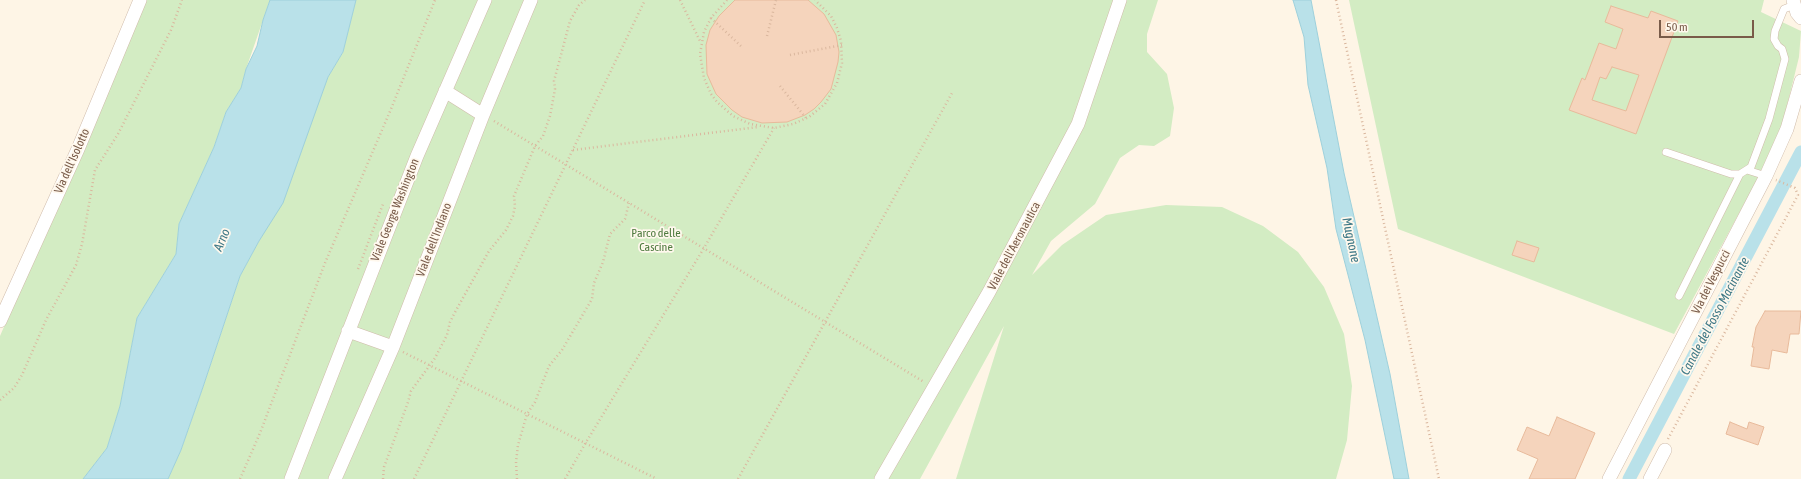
<!DOCTYPE html>
<style>
body{margin:0}
#map{position:relative;width:1801px;height:479px;overflow:hidden;background:#fef5e6;font-family:"Asap Condensed",sans-serif}
canvas{display:block}
.scale{position:absolute;left:1659px;top:20px;width:95px;height:18px;box-sizing:border-box;border:2px solid #795b49;border-top:0;padding-left:5px;font-size:12px;line-height:14px;white-space:nowrap;color:#795b49;-webkit-text-stroke:3px #fff8ed;paint-order:stroke}
</style>
<div id="map">
<canvas width="1801" height="479"></canvas>
<div class="scale">50 m</div>
</div>
<script>
const g = document.querySelector('canvas').getContext('2d');
g.lineJoin = 'round';
function fillPath(path, color) { g.fillStyle = color; g.fill(path, 'evenodd'); }
const poly = rows => new Path2D(rows.map(r => 'M' + r).join(''));
function stroke(path, color, width, dash) { g.strokeStyle = color; g.lineWidth = width; g.lineCap = dash ? 'butt' : 'round'; g.setLineDash(dash || []); g.stroke(path); }
function drawText(font, color, halo, rows, align = 'center') {
  g.font = font + ' "Asap Condensed",sans-serif'; g.lineWidth = 3.5; g.setLineDash([]); g.textBaseline = 'middle'; g.strokeStyle = halo; g.fillStyle = color; for (const [text, x, y, turn = 0] of rows) {
    g.save(); g.translate(x, y); g.rotate((+turn || 0) * Math.PI / 180); g.textAlign = isNaN(turn) ? turn : align; if (halo) g.strokeText(text, 0, 0); g.fillText(text, 0, 0); g.restore();
  }
}
fillPath(poly([
 [144,0,270,0,246,69,241,88,226,112,214,147,179,224,176,254,137,318,120,406,107,448,83,479,0,479,0,336],
 [356,0,1158,0,1147,34,1147,52,1167,74,1174,108,1170,136,1154,146,1139,145,1120,158,1095,204,1051,241,1032,275,1062,245,1106,215,1166,205,1222,207,1263,226,1298,252,1324,287,1344,334,1352,386,1347,440,1336,479,956,479,1004,326,920,479,168,479,181,450,203,387,240,276,259,241,328,77,343,52],
 [1349,0,1764,0,1761,12,1801,31,1799,57,1783,122,1758,178,1674,334,1398,229]
]), '#d3ecc3');
const water = poly([
 [270,0,356,0,343,52,328,77,283,203,259,241,240,276,203,387,181,450,168,479,83,479,107,448,120,406,137,318,176,254,179,224,214,147,226,112,241,88,246,69,257,46,263,20,270,0],
 [1293,0,1311,0,1344,173,1390,374,1409,479,1394,479,1365,340,1336,229,1327,168,1308,85,1304,37,1293,0]
]);
fillPath(water, '#b9e1e9');
stroke(water, '#9ed0db', 1);
stroke(poly([
 [1629,479,1801,152]
]), '#b9e1e9', 13);
const building = poly([
 [735,0,808,0,824,14,836,35,839,52,838,62,831,89,821,102,814,109,805,115,787,122,762,123,742,117,732,110,716,94,707,74,706,45,710,30,719,16,735,0],
 [1611,6,1648,18,1651,11,1678,21,1636,134,1569,110,1582,78,1585,80,1599,43,1616,49,1623,29,1605,22,1611,6],
 [1612,67,1639,75,1626,111,1592,100,1600,77,1606,79,1612,67],
 [1517,241,1539,248,1534,262,1512,255,1517,241],
 [1765,311,1801,311,1799,334,1790,334,1787,353,1772,350,1769,369,1751,366,1754,347,1752,347,1756,327,1765,311],
 [1557,417,1595,433,1575,479,1529,479,1538,459,1517,450,1527,427,1549,436,1557,417],
 [1730,422,1747,429,1749,422,1764,427,1758,445,1726,434,1730,422]
]);
fillPath(building, '#f5d4bc');
stroke(building, '#e8ba9b', 1);
const lane = poly([
 [1666,152,1731,174,1740,174],
 [1747,170,1766,176],
 [1679,296,1740,174,1751,167,1769,119,1785,59,1782,49,1778,46,1774,39,1775,31,1784,9,1794,5]
]);
const street = poly([
 [1793,0,1797,13,1801,18],
 [445,91,483,115],
 [0,321,78,149,140,0],
 [348,331,393,347],
 [291,479,417,156,485,0],
 [335,479,393,347,483,115,531,0],
 [881,479,989,292,1078,124,1120,0],
 [1609,479,1766,176,1787,129,1801,81],
 [1650,479,1665,450]
]);
stroke(lane, '#d0bcab', 8);
stroke(street, '#d0bcab', 14);
stroke(poly([
 [680,0,701,43],
 [727,0,711,18,704,32,700,54,704,78,711,94,717,102,733,116,750,124,774,128,793,124,809,117,825,104,837,83,842,63,841,41,837,28,831,16,815,0],
 [1336,0,1439,479],
 [711,18,741,46],
 [767,36,776,0],
 [790,55,842,45],
 [780,86,806,118],
 [494,121,924,382],
 [573,150,758,127],
 [358,269,383,204],
 [403,352,657,479],
 [0,400,14,388,22,375,46,320,76,265,82,244,95,170,118,134,171,30,182,0],
 [1668,439,1798,195,1795,188,1776,180],
 [240,479,260,433,325,263,391,109,435,0],
 [383,479,384,467,408,402,411,391,435,358,447,335,450,322,454,314,489,251,506,230,513,216,515,206,514,196,535,146,543,136,550,116,555,89,554,81,570,21,579,5,585,0],
 [414,479,645,0],
 [517,479,516,462,518,445,527,414,535,402,549,366,562,350,592,299,594,283,603,262,610,234,625,219,629,203],
 [565,479,585,444,704,248,774,128],
 [738,479,952,93]
]), '#dab79e', 2.5, [1, 3]);
stroke(lane, '#fff', 7);
stroke(street, '#fff', 13);
drawText('12px', '#795b49', '#fff8ed', [
 ["Via dell'Isolotto",72,161,-66],
 ["Viale George Washington",395,210,-68],
 ["Viale dell'Indiano",434,240,-69],
 ["Viale dell'Aeronautica",1014,246,-62],
 ["Via dei Vespucci",1711,282,-63]
]);
drawText('12px', '#4d793d', '#fff8ed', [
 ["Parco delle",656,233],
 ["Cascine",656,247]
]);
drawText('italic 13px', '#3e7886', '#fff8ed', [
 ["Arno",222,240,-67],
 ["Mugnone",1351,240,78],
 ["Canale del Fosso Macinante",1715,316,-62]
]);
</script>
